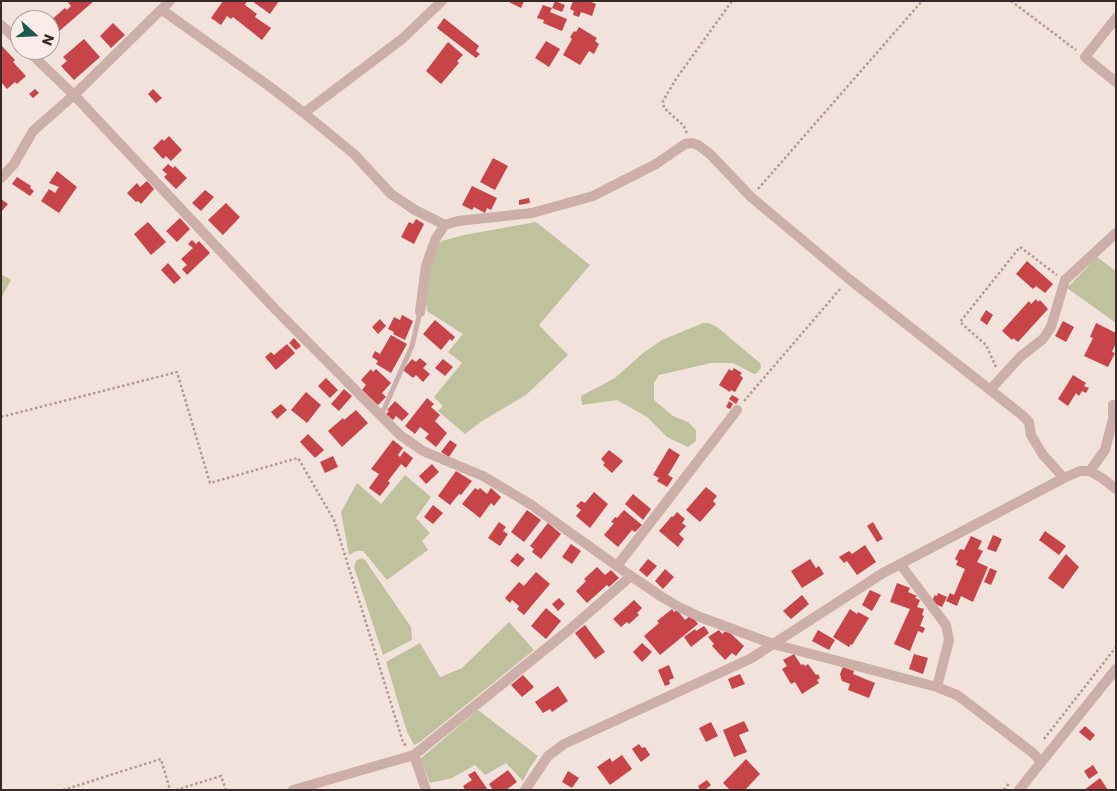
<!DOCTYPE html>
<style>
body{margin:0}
#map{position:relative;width:1117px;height:791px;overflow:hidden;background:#f2e2dc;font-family:Poppins,sans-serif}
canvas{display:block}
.frame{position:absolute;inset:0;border:2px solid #372928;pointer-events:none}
.north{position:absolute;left:10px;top:10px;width:50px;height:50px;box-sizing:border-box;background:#faede9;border:1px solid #ac9f9c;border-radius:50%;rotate:110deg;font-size:14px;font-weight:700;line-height:20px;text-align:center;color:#372928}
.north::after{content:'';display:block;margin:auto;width:18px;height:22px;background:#1d594e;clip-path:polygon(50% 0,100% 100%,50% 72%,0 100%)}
</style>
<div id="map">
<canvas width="1117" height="791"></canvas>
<div class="frame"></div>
<div class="north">N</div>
</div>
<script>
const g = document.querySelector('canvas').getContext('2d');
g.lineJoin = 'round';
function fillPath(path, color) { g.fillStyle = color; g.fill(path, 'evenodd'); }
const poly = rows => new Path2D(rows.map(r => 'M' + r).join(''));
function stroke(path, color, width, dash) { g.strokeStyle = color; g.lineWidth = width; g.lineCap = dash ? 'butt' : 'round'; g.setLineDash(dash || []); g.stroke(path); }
fillPath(poly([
 [536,222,590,265,539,325,568,355,526,395,482,421,465,434,438,411,443,406,434,397,462,363,448,352,463,334,427,311,426,303,429,270,438,245,442,241,464,235],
 [1097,257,1116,271,1116,323,1067,288],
 [1,274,11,280,1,298],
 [703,323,709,323,717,327,760,363,761,368,757,373,754,374,733,363,711,363,659,375,654,383,654,400,673,416,688,422,696,430,696,441,688,447,667,437,647,417,617,400,582,405,581,396,615,378,643,353,662,340],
 [405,475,431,497,416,518,430,533,422,541,428,550,387,580,363,551,356,551,349,555,341,512,357,483,381,504],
 [361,558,365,560,411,627,412,640,383,655,354,567,356,561],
 [509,622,534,650,420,742,414,745,407,732,386,662,420,643,440,677,462,668],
 [478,710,538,756,529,769,523,781,506,763,485,775,475,765,452,778,430,783,420,759]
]), '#bfc29c');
fillPath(poly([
 [67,1,94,1,57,33,50,25,50,21,65,8,67,10,71,6],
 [223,1,247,1,245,5,257,14,255,17,271,28,262,40,233,17,231,19,227,16,221,25,211,18],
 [252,1,279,1,270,14],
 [507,1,524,1,521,8],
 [555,1,565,5,562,12,552,8],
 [573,1,589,1,596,4,592,16,581,12,579,17,573,15,574,11,570,9],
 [543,5,552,8,550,12,567,19,562,31,543,23,544,20,537,18],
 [444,18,479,46,476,51,480,54,476,58,437,28],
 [113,23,125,35,111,48,100,36],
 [579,27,597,38,595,41,599,44,594,54,589,51,580,65,563,55,572,39,570,37,574,31,576,32],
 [84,39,100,57,74,80,61,66,67,61,63,57],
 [546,41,560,49,549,67,535,58],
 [448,42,463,55,457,61,459,63,441,84,426,71],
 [1,45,15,60,13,62,26,76,17,84,15,82,7,89,1,82],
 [35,89,39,93,33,98,29,94],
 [153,89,162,98,156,103,148,94],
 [169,136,182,150,171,161,166,156,163,159,153,148,162,139,164,141],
 [493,158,508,166,495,190,480,182],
 [168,164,173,168,175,166,187,178,176,189,164,177,167,174,162,170],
 [57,171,77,187,59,213,41,201,49,189,55,193,59,187,49,183],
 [17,177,31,186,30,188,34,191,30,196,12,184],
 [147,181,154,189,141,204,138,201,136,202,127,193,137,183,140,187],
 [472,186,497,198,491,210,487,208,485,213,474,207,472,210,462,205],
 [205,190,214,197,201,211,192,203],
 [529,198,530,203,519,205,519,200],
 [1,199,8,204,1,212],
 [226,203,240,217,223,235,208,220],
 [180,218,190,229,177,242,166,231],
 [416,219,424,224,414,244,401,237,409,222,413,224],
 [148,222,166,242,151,255,134,234],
 [192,240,196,244,199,241,210,253,187,275,182,269,187,265,181,259,193,248,188,244],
 [1027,261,1053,284,1045,293,1036,286,1033,289,1016,274],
 [168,263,181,278,174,284,161,270],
 [1036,299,1038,302,1040,300,1048,309,1018,342,1013,338,1012,340,1002,331,1029,301,1031,304],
 [986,310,993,315,987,325,980,320],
 [402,315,413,321,405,340,393,334,394,332,388,329,394,317,400,320],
 [380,319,386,326,378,334,372,327],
 [435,320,455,337,452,341,450,339,441,350,423,334],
 [1063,321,1074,327,1066,342,1055,336],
 [1096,323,1116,333,1116,343,1112,352,1115,353,1108,367,1084,356,1093,338,1090,337],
 [391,335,407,344,391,373,376,364,378,361,372,357,375,351,380,354],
 [294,338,301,346,296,350,289,343],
 [287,344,295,353,276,370,265,357,271,352,274,355],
 [420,358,427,364,423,368,430,374,423,382,416,375,413,378,403,370,412,359,416,362],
 [443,359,453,367,445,376,435,368],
 [734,368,742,373,740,375,743,378,735,392,731,390,730,392,719,385,729,369,732,371],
 [371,369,373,372,376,369,391,383,382,393,386,397,378,405,362,390,366,385,361,380],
 [1073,375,1086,383,1084,386,1089,388,1086,393,1082,391,1079,396,1076,393,1068,406,1058,399],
 [326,378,338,390,330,398,318,386],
 [344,389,352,396,339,411,331,404],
 [306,392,321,405,307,423,291,410],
 [732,395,739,399,736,404,729,399],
 [427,398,434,404,431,407,440,415,435,421,447,433,436,447,425,438,429,434,420,427,415,434,405,426],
 [395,401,409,414,402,421,396,416,393,420,386,414,389,411,387,410],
 [729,401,733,404,730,409,726,407],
 [281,404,287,410,277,419,271,412],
 [356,410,368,423,342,447,328,431,343,418,344,420],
 [308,434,324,450,315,458,300,442],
 [393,440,403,448,398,455,400,457,404,451,413,458,406,468,401,464,388,481,390,483,380,496,369,488,379,474,371,469],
 [450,440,457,445,449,457,441,452],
 [669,448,680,455,668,475,673,478,667,487,657,481,659,478,653,475],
 [609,450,623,461,612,473,603,465,605,463,601,459],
 [333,456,338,467,325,473,320,462],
 [432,464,439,472,426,484,419,476],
 [456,471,472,481,461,495,459,494,450,505,438,496],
 [706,487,717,496,713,501,716,504,700,522,686,510],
 [475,488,478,490,480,488,487,494,491,488,501,497,494,506,491,503,480,518,462,504],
 [594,492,608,504,590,528,576,516,581,510,576,506,581,501,585,503],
 [633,494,651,509,643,520,625,504],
 [433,505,443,513,433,524,424,517],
 [527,510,541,520,524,542,511,532],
 [624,510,642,525,635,532,632,530,618,547,604,535,614,523,611,522,615,517,617,518],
 [677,512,685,519,682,523,686,526,679,534,684,539,678,547,659,531,672,516,673,517],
 [499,522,506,527,503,531,508,534,500,546,488,538],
 [873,522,883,539,877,542,867,526],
 [548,523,561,534,541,559,532,552,534,549,530,546],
 [1045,531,1066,546,1059,555,1039,540],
 [993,535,1002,539,996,552,987,549],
 [971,536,982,541,978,549,983,551,977,562,988,567,973,602,961,596,957,606,946,601,950,593,954,595,965,569,956,565,958,561,955,559,960,549,964,550],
 [571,544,581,551,572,564,562,557],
 [865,545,876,562,857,575,847,561,844,563,839,557,849,551,852,554],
 [517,553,525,559,518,567,510,561],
 [1066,554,1079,567,1063,589,1048,578],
 [648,559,657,566,647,577,639,570],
 [810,559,816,568,819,566,824,574,802,588,791,571],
 [597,567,605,575,611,570,619,578,609,587,607,585,587,603,576,591,586,581,584,579],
 [990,568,997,571,991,585,984,582],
 [665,569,674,577,663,589,655,581],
 [536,572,550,584,524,615,517,609,519,606,512,600,510,603,505,598,519,582,524,586],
 [897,583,910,588,908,592,917,596,915,598,920,600,917,607,924,609,922,615,924,616,920,626,925,628,923,633,918,631,910,651,894,644,910,609,890,602],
 [870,590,881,595,872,611,862,605],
 [938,593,947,597,942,607,931,602,935,595,937,596],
 [802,595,809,604,791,619,783,611],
 [559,598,565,604,558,611,552,604],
 [634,600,642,608,637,613,639,615,629,624,627,622,621,627,613,619],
 [546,608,561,621,546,639,531,626],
 [672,609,674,612,677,610,685,620,691,615,698,624,660,655,644,636,659,623,657,621],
 [850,609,857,614,858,612,869,618,852,645,851,644,849,647,833,637],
 [585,625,605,652,595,659,575,633],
 [704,626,709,633,691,647,684,637,695,629,696,631],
 [719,630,722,634,727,630,744,646,736,656,732,653,725,660,712,646,714,644,708,637],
 [818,630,835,640,829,650,812,641],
 [642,643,652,652,642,662,633,652],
 [794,654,801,665,803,664,805,666,808,664,816,675,818,674,820,678,817,680,819,683,802,694,795,682,791,684,782,669,787,666,783,660],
 [914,654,928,658,923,674,909,669],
 [669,665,674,678,669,680,670,684,665,686,658,670],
 [843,667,854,671,853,674,875,683,869,698,848,690,850,684,842,681,840,674],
 [740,674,745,684,732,689,728,679],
 [523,675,534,687,522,697,511,685],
 [558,686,568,701,552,712,550,709,543,713,535,702],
 [744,721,749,731,739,735,747,752,734,757,723,730],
 [711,722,718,736,706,742,699,728],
 [1085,726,1095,735,1090,741,1079,732],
 [639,744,642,748,645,747,650,755,641,762,632,749],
 [622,755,632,769,610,785,597,767,610,758,612,762],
 [746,759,760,774,745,790,730,790,723,783],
 [1093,765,1098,773,1089,779,1084,771],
 [508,770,517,782,506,790,493,790,489,784],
 [475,771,488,790,465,790,463,786,472,780,468,775],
 [568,771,579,778,572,788,562,782],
 [1100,778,1108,790,1084,790],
 [707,780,711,785,705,790,700,790,698,786]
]), '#c74548');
stroke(poly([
 [1011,1,1076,50],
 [687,133,683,125,664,108,663,101,676,79,732,1],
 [758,189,922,1],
 [996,367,986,345,960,322,1020,247,1057,275],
 [744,401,841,288],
 [1,417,177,372,210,483,298,458,334,520,403,742,406,746],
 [1044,739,1116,647],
 [63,790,161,759,170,790],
 [176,790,221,776,226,790],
 [1004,790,1010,782]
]), '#b79892', 2.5, [2.5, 2.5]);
stroke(poly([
 [381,416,412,346,420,312]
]), '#cbafa8', 5);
stroke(poly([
 [162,10,269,86,304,113,354,154,391,194,415,210,445,225],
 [1116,18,1085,57,1116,82],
 [1,25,20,43],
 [27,50,74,95,275,309,400,435,423,451,483,476,530,504,631,576,662,597,679,607,700,617,773,644,937,687,957,695,969,704,1033,753,1041,762],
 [304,113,402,39,442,1],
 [1,178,14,164,33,131,74,95,170,1],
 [420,312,426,266,436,238,445,225,458,221,532,213,593,196,656,164,685,144,692,143,698,145,710,154,751,197,849,279,1022,415,1029,422,1031,435,1043,455,1064,478],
 [990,390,1020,357,1043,339,1051,327,1065,280,1116,233],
 [1090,471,1105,450,1113,419,1113,405],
 [900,564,946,625,949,640,937,687],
 [617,566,737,410],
 [293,790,414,755],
 [426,790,414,755,569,630,631,576],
 [525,790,548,756,564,744,750,659,883,573,1064,478,1080,471,1090,471,1102,478,1116,489],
 [1019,790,1116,669]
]), '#cbafa8', 10);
</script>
